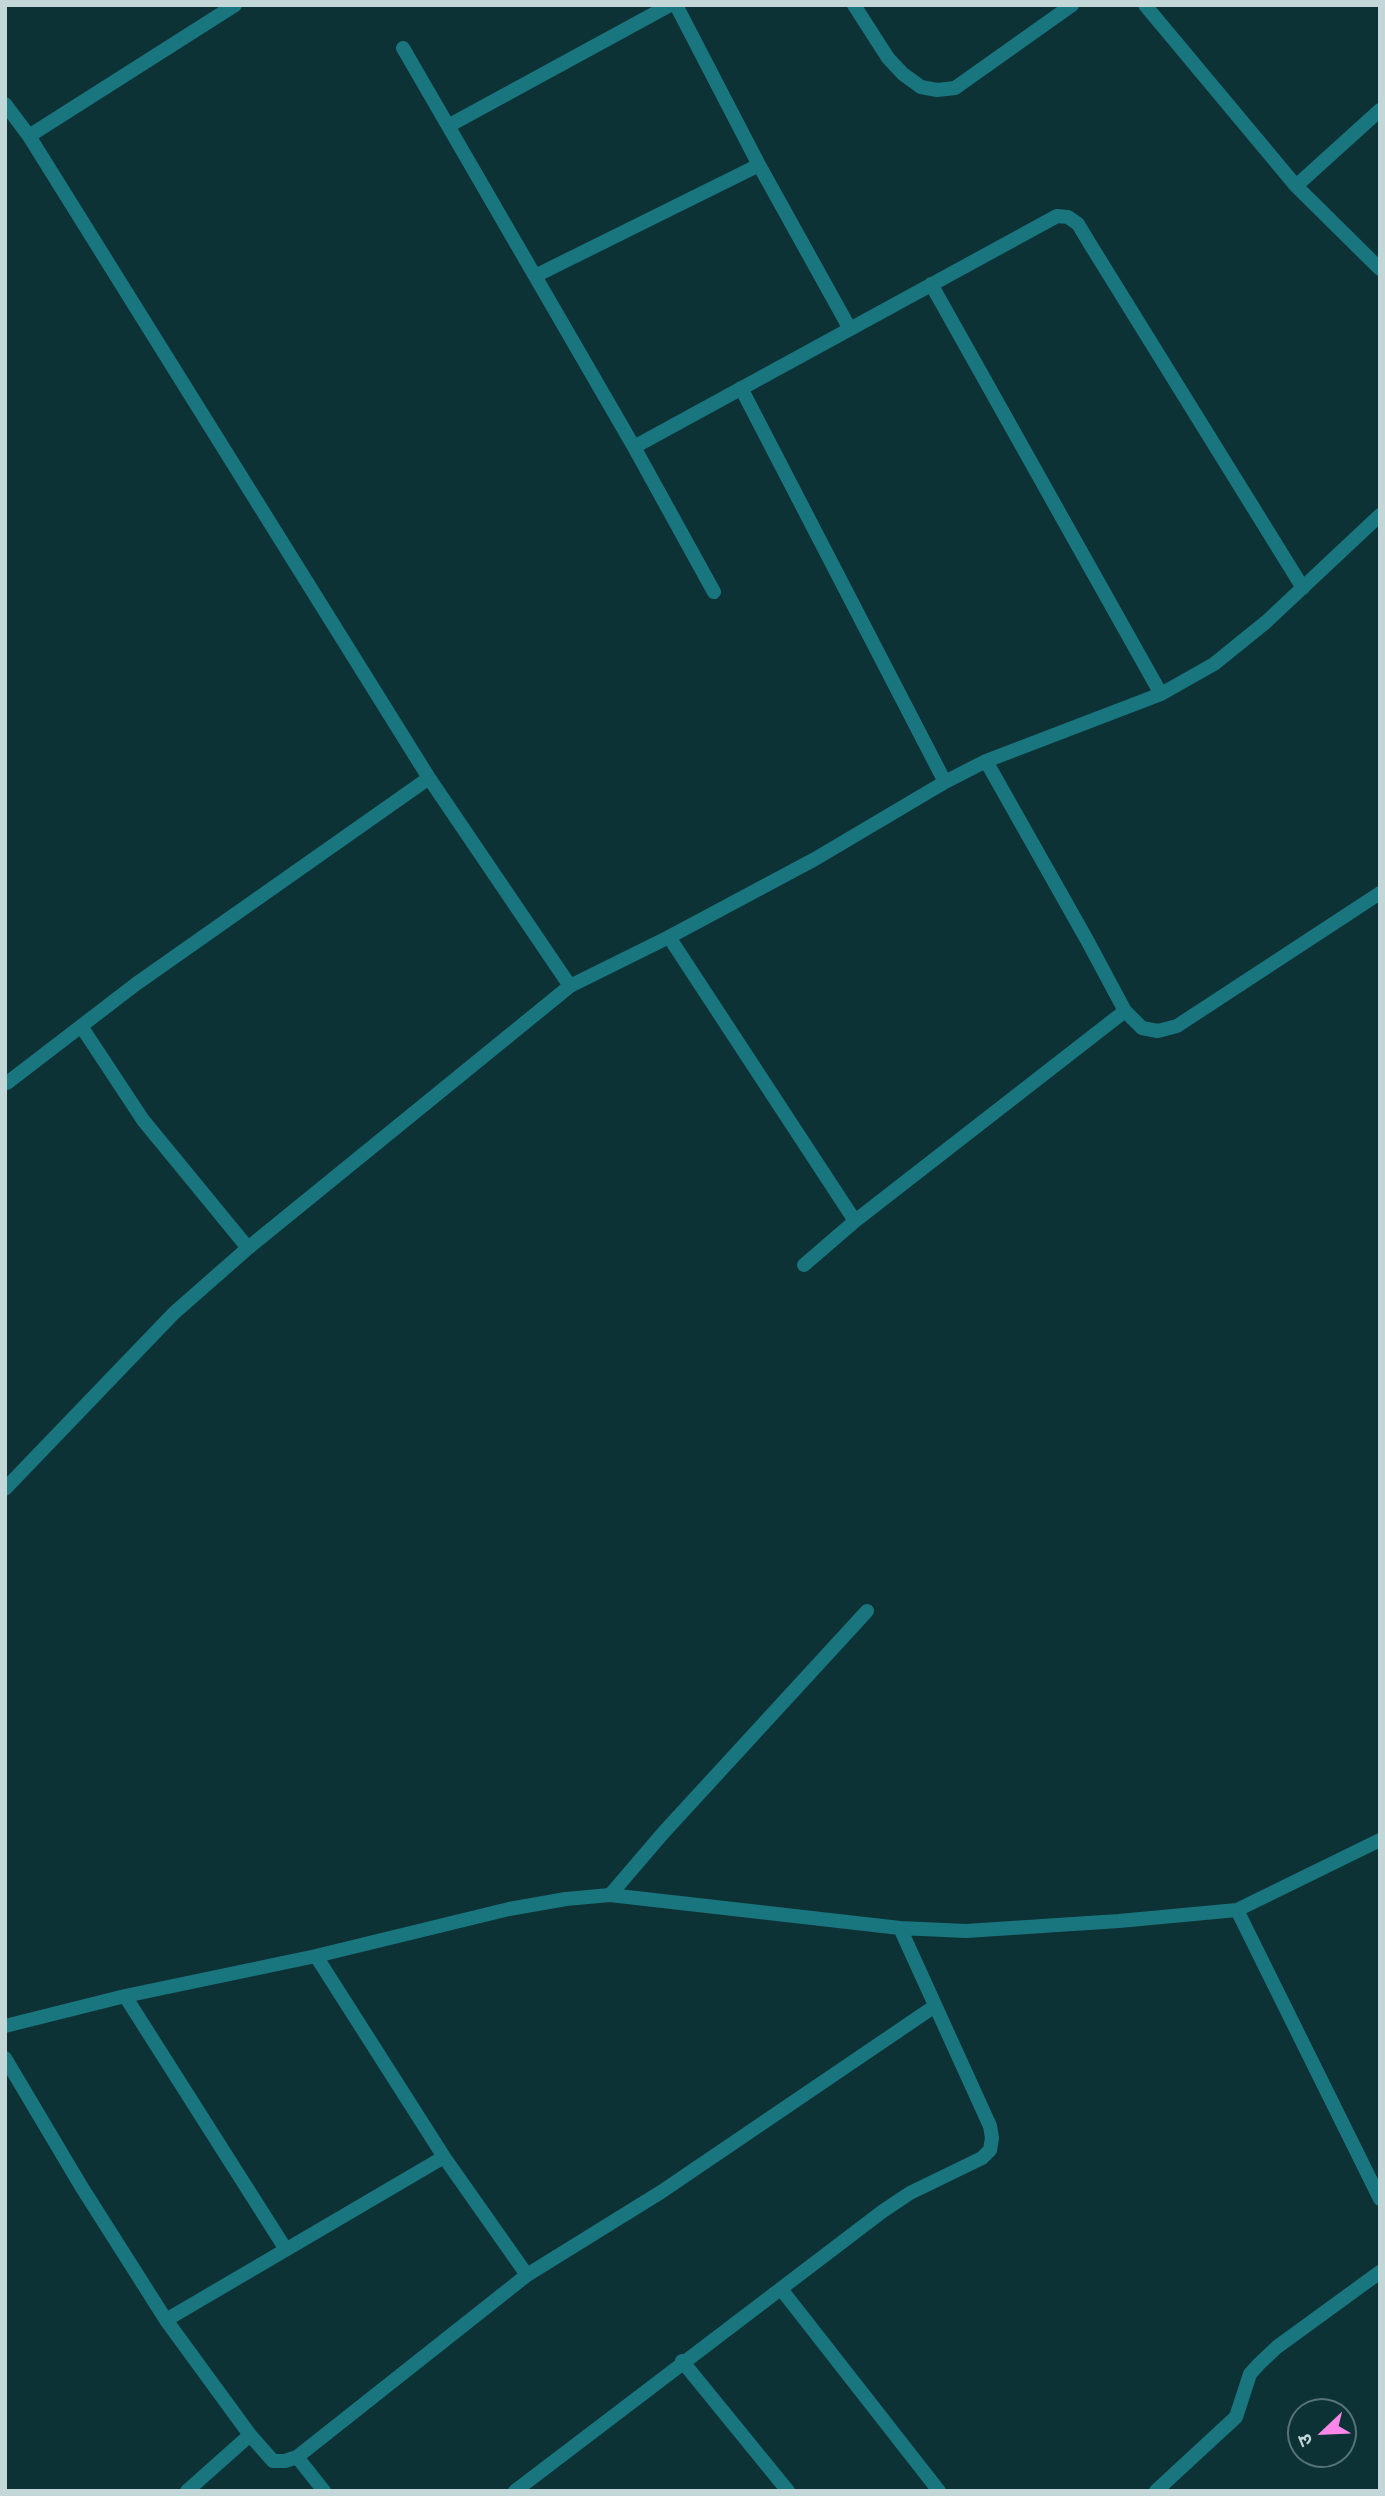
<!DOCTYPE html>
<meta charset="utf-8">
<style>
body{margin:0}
#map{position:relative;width:1385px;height:2496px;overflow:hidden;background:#0d3236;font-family:Raleway,"Noto Sans Devanagari",sans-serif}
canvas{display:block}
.frame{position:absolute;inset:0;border:7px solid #c3d6d8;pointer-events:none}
.north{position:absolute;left:1287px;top:2398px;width:70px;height:70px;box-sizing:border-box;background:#0d3236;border:2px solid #567477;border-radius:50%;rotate:247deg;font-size:19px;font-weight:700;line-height:28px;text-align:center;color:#c3d6d8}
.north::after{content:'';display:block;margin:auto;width:24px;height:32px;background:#f987e8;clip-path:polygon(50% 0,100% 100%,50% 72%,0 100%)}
</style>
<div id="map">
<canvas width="1385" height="2496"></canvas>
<div class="frame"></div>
<div class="north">उ</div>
</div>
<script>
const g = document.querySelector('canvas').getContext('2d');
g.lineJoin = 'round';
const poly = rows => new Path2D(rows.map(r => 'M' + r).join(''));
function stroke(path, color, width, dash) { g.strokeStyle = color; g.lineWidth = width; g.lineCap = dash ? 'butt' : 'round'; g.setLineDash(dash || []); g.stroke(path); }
stroke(poly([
 [610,1895,664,1832,867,1611]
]), '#1a767e', 14);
stroke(poly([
 [676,5,759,165,850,329],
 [854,5,888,58,903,74,921,87,937,90,955,88,1072,5],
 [1145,5,1296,186,1380,269],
 [403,48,634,447,714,592],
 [5,104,29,136,429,778,570,986],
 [448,126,670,5],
 [29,136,235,5],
 [1296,186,1380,110],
 [535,276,759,165],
 [931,284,1161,694],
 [741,388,945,782],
 [634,447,1057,216,1068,217,1078,224,1090,244,1303,588],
 [986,761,1087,940,1125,1011,1142,1028,1158,1031,1177,1026,1380,893],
 [669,937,855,1221],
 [81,1026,143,1120,248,1248],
 [7,1083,136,984,429,778],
 [804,1265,855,1221,1125,1011],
 [5,1489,174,1313,248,1248,570,986,669,937,815,859,945,782,986,761,1161,694,1214,664,1266,622,1380,515],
 [1237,1910,1380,2199],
 [316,1956,444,2157,527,2275],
 [125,1996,285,2248],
 [5,2026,125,1996,316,1956,509,1909,566,1899,610,1895,900,1928,966,1931,1119,1921,1237,1910,1380,1840],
 [5,2058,81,2186,166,2320,250,2435,273,2461,285,2461,297,2457,527,2275,661,2192,935,2006],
 [781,2289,939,2491],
 [166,2320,444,2157],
 [682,2361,788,2491],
 [297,2457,324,2491],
 [187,2491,250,2435],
 [515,2491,883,2211,910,2193,982,2158,990,2150,992,2138,990,2126,900,1928],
 [1156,2491,1236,2417,1250,2374,1259,2364,1277,2347,1380,2272]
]), '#1a767e', 14);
</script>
